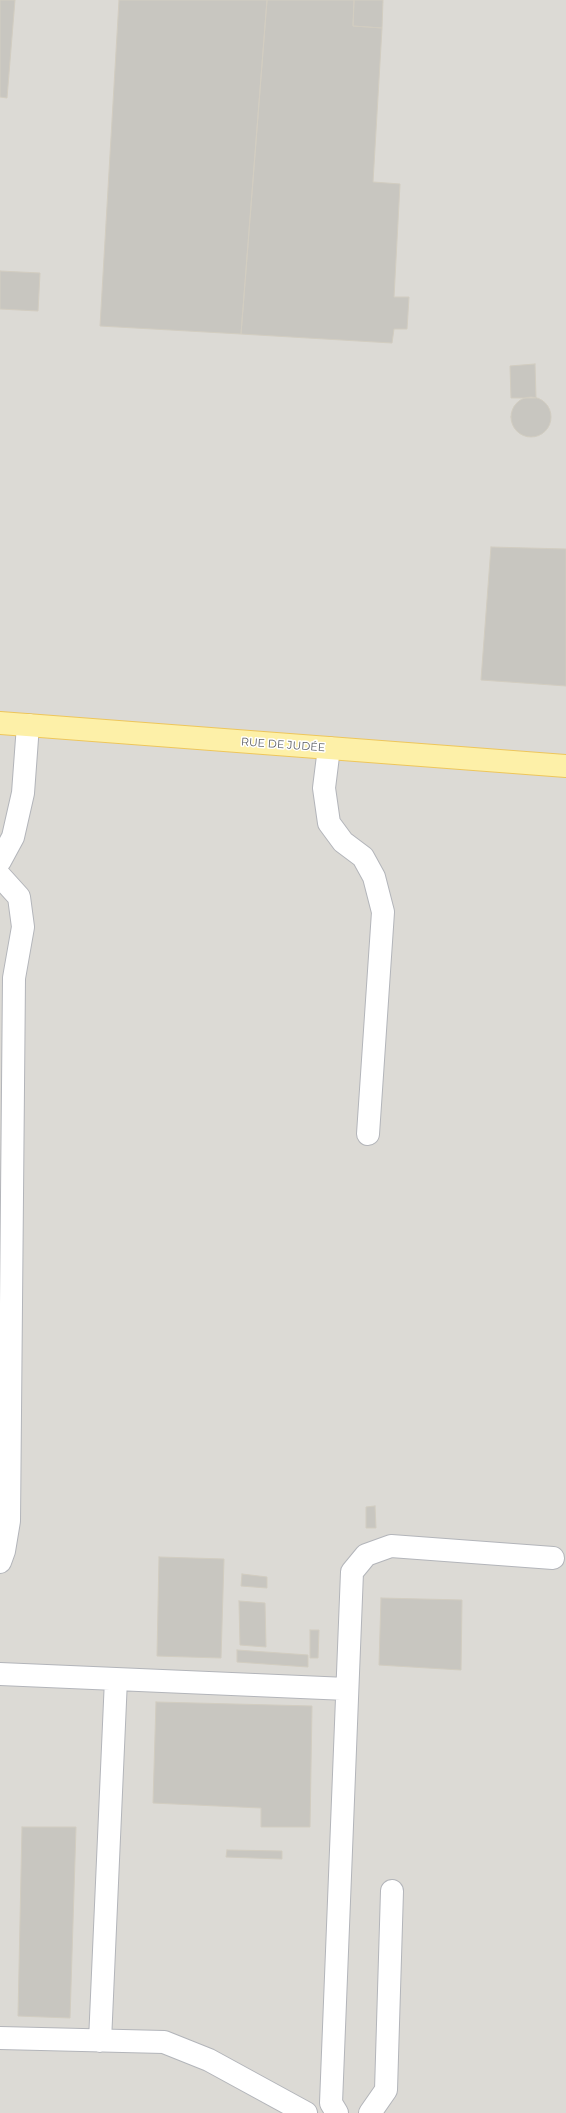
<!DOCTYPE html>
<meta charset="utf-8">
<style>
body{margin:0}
canvas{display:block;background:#edebe3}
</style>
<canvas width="566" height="2113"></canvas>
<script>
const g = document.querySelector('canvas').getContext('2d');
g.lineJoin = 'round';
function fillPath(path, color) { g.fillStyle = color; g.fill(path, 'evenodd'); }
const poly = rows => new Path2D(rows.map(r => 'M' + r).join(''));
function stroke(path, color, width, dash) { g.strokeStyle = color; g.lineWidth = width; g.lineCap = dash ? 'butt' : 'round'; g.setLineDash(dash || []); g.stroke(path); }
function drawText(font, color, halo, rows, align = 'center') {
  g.font = font + ' Montserrat,sans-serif'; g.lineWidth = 3; g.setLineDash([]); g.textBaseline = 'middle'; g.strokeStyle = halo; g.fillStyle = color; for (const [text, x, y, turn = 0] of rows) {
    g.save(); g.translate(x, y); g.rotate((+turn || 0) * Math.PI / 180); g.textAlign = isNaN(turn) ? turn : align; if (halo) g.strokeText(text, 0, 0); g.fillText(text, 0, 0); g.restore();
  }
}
fillPath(poly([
 [0,0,566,0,566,2113,0,2113]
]), '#dcdad5');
const building = poly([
 [0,0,15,0,7,98,0,97,0,0],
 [119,0,267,0,241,334,100,326,119,0],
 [267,0,354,0,353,26,382,28,373,182,400,184,394,297,409,297,407,329,394,329,392,343,241,334,267,0],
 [354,0,383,0,382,28,353,26,354,0],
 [0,271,40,273,38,311,0,309,0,271],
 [535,364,536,398,511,398,510,366,535,364],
 '511 417a20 20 0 1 1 40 0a20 20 0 1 1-40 0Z',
 [491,547,566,549,566,686,481,680,491,547],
 [375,1506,376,1528,366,1528,366,1507,375,1506],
 [159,1557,224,1559,221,1658,157,1656,159,1557],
 [242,1574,267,1577,267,1588,241,1586,242,1574],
 [381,1598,462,1600,461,1670,379,1665,381,1598],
 [239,1601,265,1603,266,1647,240,1645,239,1601],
 [310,1630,319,1630,318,1658,310,1658,310,1630],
 [237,1650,308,1655,308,1667,237,1662,237,1650],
 [156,1702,312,1706,310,1827,261,1827,261,1808,153,1803,156,1702],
 [22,1827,76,1827,70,2018,18,2016,22,1827],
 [227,1850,282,1851,282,1859,226,1857,227,1850]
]);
fillPath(building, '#c8c6c0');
stroke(building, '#d2cdc1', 1);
const minor = poly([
 [329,748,324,788,329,823,343,842,363,857,374,877,383,912,368,1134],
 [0,861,13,837,23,793,28,725],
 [0,876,19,897,23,927,14,978,9,1521,4,1551,0,1562],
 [0,1674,116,1679],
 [0,2038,164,2042,209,2060,306,2113],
 [100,2041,116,1679,347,1689],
 [337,2113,331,2103,352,1572,366,1555,391,1546,553,1558],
 [370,2113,386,2090,392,1891]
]);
const major = poly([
 [0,723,566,766]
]);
stroke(minor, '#b3b5ba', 24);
stroke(major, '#eec65b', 24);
stroke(minor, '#fff', 22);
stroke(major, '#fdf0a8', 22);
drawText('11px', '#5b5e63', '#fff', [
 ["RUE DE JUDÉE",283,745,4]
]);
</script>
